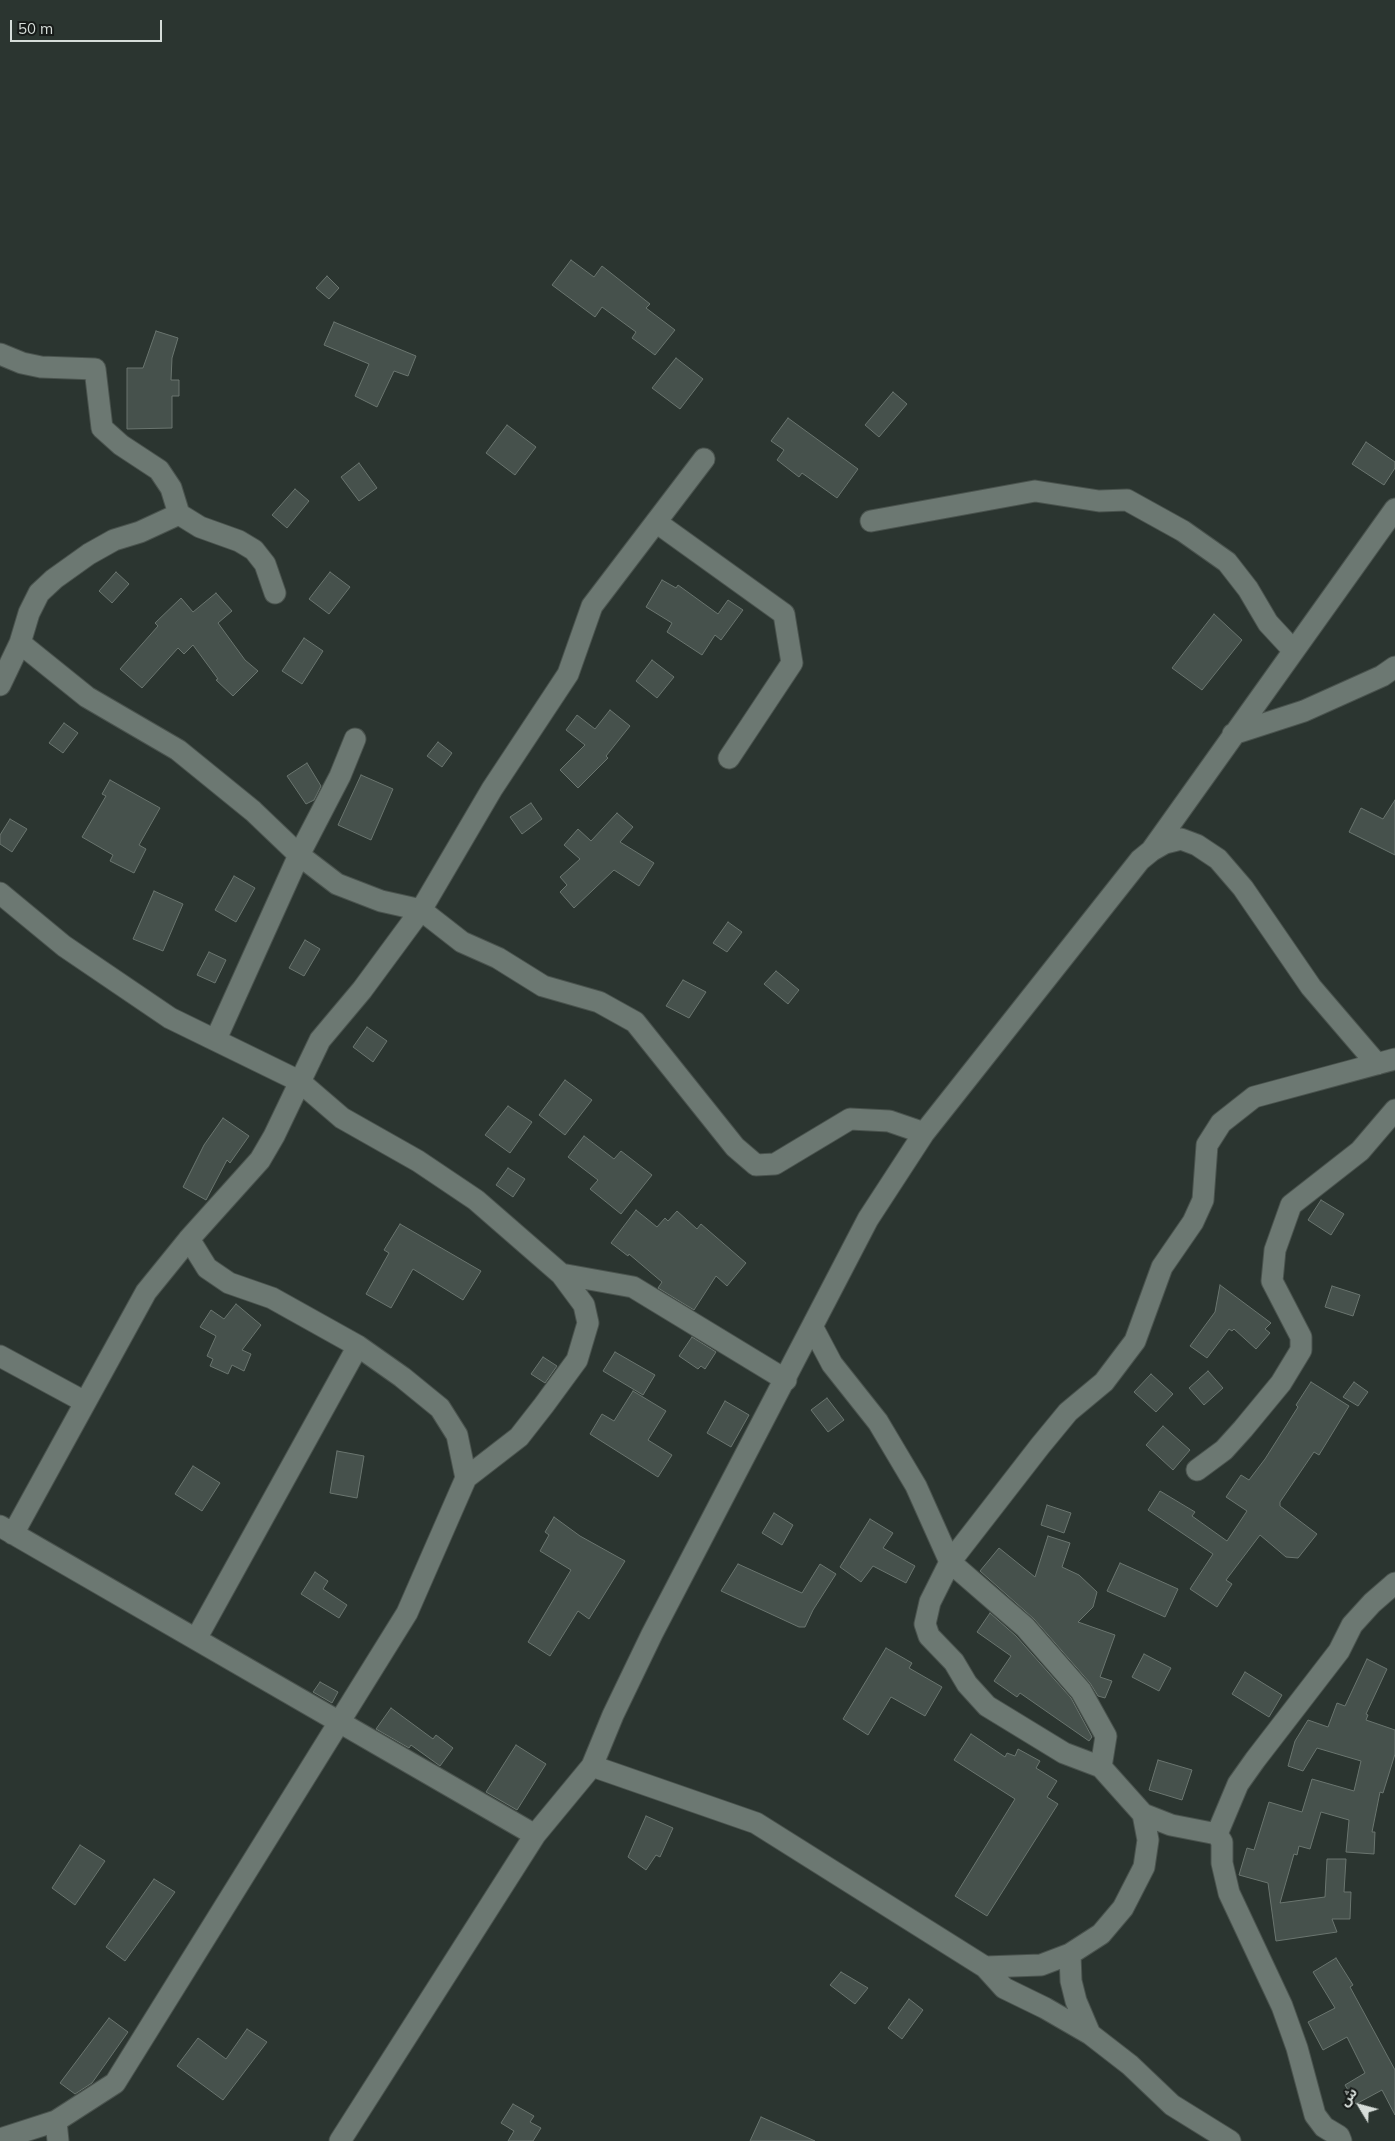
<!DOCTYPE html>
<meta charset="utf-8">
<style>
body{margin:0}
#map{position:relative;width:1395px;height:2141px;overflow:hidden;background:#2b3530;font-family:Mulish,"Noto Sans Arabic",sans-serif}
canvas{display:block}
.north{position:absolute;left:1335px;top:2081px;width:50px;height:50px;-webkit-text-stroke:4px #171b19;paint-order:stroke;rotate:307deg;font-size:14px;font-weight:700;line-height:20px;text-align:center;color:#d6ddd9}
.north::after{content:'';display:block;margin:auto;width:18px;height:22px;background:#d6ddd9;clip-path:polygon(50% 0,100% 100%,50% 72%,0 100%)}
.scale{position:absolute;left:10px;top:20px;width:152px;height:22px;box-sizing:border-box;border:2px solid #d6ddd9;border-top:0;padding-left:6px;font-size:15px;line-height:18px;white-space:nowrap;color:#d6ddd9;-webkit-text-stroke:4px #171b19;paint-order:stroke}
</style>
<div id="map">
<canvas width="1395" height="2141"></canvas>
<div class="north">ش</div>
<div class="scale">50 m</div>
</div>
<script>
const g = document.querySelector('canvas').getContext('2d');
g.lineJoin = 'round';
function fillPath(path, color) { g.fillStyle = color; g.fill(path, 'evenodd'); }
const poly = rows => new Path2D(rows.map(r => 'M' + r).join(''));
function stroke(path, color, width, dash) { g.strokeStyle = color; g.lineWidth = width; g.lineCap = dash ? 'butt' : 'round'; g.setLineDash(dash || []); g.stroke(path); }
const building = poly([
 [571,260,594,277,602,266,650,304,646,308,675,330,655,355,632,338,636,332,602,307,595,317,552,285,571,260],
 [327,276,339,288,329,299,316,288,327,276],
 [334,322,416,356,408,376,394,371,377,407,355,396,369,364,324,345,334,322],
 [156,331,178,338,172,358,171,380,179,380,179,396,172,396,172,428,127,429,127,368,143,368,156,331],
 [676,358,703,379,680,409,652,388,676,358],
 [893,392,907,404,879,437,865,425,893,392],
 [788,418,858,469,837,498,802,473,799,477,777,460,784,450,771,441,788,418],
 [507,425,536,447,515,475,486,453,507,425],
 [1366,442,1395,462,1395,468,1384,485,1352,464,1366,442],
 [359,463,377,488,359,501,341,477,359,463],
 [295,489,309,501,287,528,272,515,295,489],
 [116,572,129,584,112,603,99,591,116,572],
 [330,572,350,587,329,614,309,599,330,572],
 [662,580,676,588,678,585,718,614,728,600,743,610,721,640,715,635,702,655,667,632,672,623,646,607,662,580],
 [216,593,232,611,218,623,245,660,258,671,233,696,216,680,218,679,193,645,184,654,178,648,142,688,120,669,158,626,155,623,181,598,193,612,216,593],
 [1214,614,1242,640,1202,690,1172,668,1214,614],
 [304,638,323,651,302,684,282,671,304,638],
 [652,660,674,677,657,698,636,681,652,660],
 [610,710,630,726,606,756,608,758,578,788,560,770,585,745,566,730,577,715,595,729,610,710],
 [64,723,78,733,63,753,49,743,64,723],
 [438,742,452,753,442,767,427,756,438,742],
 [307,763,321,786,314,800,306,804,287,776,307,763],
 [361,775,393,789,371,840,338,825,361,775],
 [110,780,160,808,139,845,146,849,134,873,110,861,113,855,82,837,106,796,102,794,110,780],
 [1395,800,1395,855,1349,832,1361,808,1383,819,1395,800],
 [531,803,542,819,522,834,510,817,531,803],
 [617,813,633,827,620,842,654,863,639,886,614,870,574,908,560,892,567,885,560,877,580,859,564,845,578,829,591,841,617,813],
 [10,819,27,829,12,852,0,844,0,835,10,819],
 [234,876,255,888,236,922,215,910,234,876],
 [154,891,183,904,163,951,133,939,154,891],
 [728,922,742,932,727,952,713,943,728,922],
 [305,940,320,949,304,976,289,968,305,940],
 [209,952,226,960,215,983,197,975,209,952],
 [776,971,799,990,788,1004,764,984,776,971],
 [683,980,706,992,689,1018,666,1006,683,980],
 [367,1027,387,1041,373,1062,353,1047,367,1027],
 [565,1080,592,1100,565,1135,539,1115,565,1080],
 [508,1106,532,1122,510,1153,485,1135,508,1106],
 [223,1118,249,1136,230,1163,227,1160,206,1200,183,1187,204,1145,223,1118],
 [584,1136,614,1159,621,1151,652,1175,621,1214,590,1189,598,1180,568,1157,584,1136],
 [508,1168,525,1179,513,1197,496,1185,508,1168],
 [1321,1200,1344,1214,1331,1235,1308,1220,1321,1200],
 [636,1210,657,1227,665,1218,668,1221,677,1211,697,1229,701,1224,746,1263,727,1286,716,1276,694,1310,658,1288,662,1282,629,1254,628,1256,611,1243,636,1210],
 [400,1224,481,1271,463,1300,413,1269,391,1308,366,1294,389,1253,384,1250,400,1224],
 [1220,1285,1271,1323,1265,1329,1270,1333,1256,1349,1234,1329,1232,1331,1229,1329,1207,1358,1190,1346,1215,1312,1220,1285],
 [1332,1286,1360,1295,1353,1316,1325,1307,1332,1286],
 [236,1304,261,1325,242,1350,251,1354,244,1371,232,1365,228,1374,210,1366,213,1359,207,1356,216,1336,200,1327,211,1310,224,1319,236,1304],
 [692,1337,716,1352,705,1369,701,1366,698,1369,679,1356,692,1337],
 [615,1352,655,1375,643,1395,603,1371,615,1352],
 [543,1357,557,1366,545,1383,531,1374,543,1357],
 [1208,1371,1223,1388,1204,1405,1189,1388,1208,1371],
 [1151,1374,1173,1394,1156,1412,1134,1392,1151,1374],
 [1311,1382,1349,1406,1319,1455,1314,1452,1280,1502,1280,1506,1317,1534,1298,1558,1286,1557,1260,1535,1226,1580,1232,1584,1217,1607,1190,1589,1213,1554,1148,1510,1160,1491,1195,1512,1192,1516,1227,1541,1247,1511,1226,1497,1241,1475,1249,1480,1265,1459,1298,1407,1296,1405,1311,1382],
 [1354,1382,1368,1392,1358,1406,1343,1397,1354,1382],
 [633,1391,666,1411,648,1440,672,1455,658,1477,590,1434,602,1414,614,1421,633,1391],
 [827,1398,844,1420,828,1432,811,1410,827,1398],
 [725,1401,749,1415,731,1447,707,1433,725,1401],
 [1163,1426,1190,1450,1173,1470,1146,1445,1163,1426],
 [337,1451,364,1456,357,1498,330,1493,337,1451],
 [193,1466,220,1483,202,1511,175,1494,193,1466],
 [1047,1505,1071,1513,1064,1533,1041,1525,1047,1505],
 [774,1513,793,1525,782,1545,762,1533,774,1513],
 [554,1517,580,1536,625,1561,589,1619,578,1611,550,1656,528,1642,571,1570,540,1551,549,1535,545,1532,554,1517],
 [870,1519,893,1533,883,1548,915,1566,906,1583,873,1566,861,1582,840,1567,870,1519],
 [1048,1536,1070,1543,1062,1567,1079,1575,1097,1592,1093,1607,1078,1622,1115,1635,1100,1677,1112,1681,1105,1698,1098,1696,1090,1683,1034,1619,980,1571,999,1548,1035,1577,1048,1536],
 [1120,1563,1178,1589,1165,1617,1107,1591,1120,1563],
 [738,1564,802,1593,820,1564,836,1574,813,1610,805,1627,799,1627,721,1591,738,1564],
 [315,1572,328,1581,323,1589,347,1605,339,1618,301,1594,315,1572],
 [990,1613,1016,1636,1071,1698,1092,1737,1089,1741,1020,1693,1017,1697,994,1681,1011,1656,977,1632,990,1613],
 [886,1648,912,1663,909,1668,942,1687,925,1716,891,1697,868,1735,843,1719,886,1648],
 [1144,1654,1171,1668,1159,1691,1132,1677,1144,1654],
 [1367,1659,1387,1669,1366,1714,1368,1715,1366,1720,1395,1730,1395,1754,1383,1793,1380,1792,1372,1832,1375,1832,1374,1854,1346,1852,1349,1820,1321,1812,1310,1849,1299,1846,1297,1855,1294,1854,1280,1903,1325,1897,1327,1859,1346,1859,1344,1892,1351,1892,1350,1919,1332,1919,1337,1932,1276,1941,1268,1883,1239,1875,1247,1848,1254,1850,1269,1802,1302,1812,1312,1779,1354,1791,1361,1761,1317,1748,1303,1771,1288,1766,1295,1741,1308,1720,1328,1727,1337,1703,1345,1706,1367,1659],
 [1245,1672,1282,1695,1269,1717,1232,1694,1245,1672],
 [320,1682,338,1692,332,1703,313,1692,320,1682],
 [391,1708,433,1739,436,1735,453,1748,440,1766,411,1745,409,1748,376,1729,391,1708],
 [971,1734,1005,1757,1007,1753,1015,1756,1018,1749,1040,1761,1036,1768,1057,1781,1047,1797,1058,1804,987,1916,955,1896,1015,1799,954,1760,971,1734],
 [516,1745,546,1764,517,1810,486,1792,516,1745],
 [1158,1760,1192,1770,1182,1800,1149,1790,1158,1760],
 [646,1816,673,1828,660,1857,656,1855,646,1870,628,1857,646,1816],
 [80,1845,105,1861,75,1905,52,1888,80,1845],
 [154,1879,175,1892,125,1961,106,1947,154,1879],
 [1336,1958,1353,1985,1350,1987,1395,2070,1395,2115,1382,2090,1356,2104,1345,2085,1365,2073,1347,2037,1323,2050,1308,2022,1335,2008,1313,1972,1336,1958],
 [841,1972,868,1988,855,2004,830,1985,841,1972],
 [909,1999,923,2010,902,2039,888,2028,909,1999],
 [109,2018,128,2032,92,2083,75,2094,60,2083,109,2018],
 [247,2029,267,2042,223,2100,177,2066,198,2038,226,2059,247,2029],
 [513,2104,534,2116,530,2122,541,2128,533,2141,508,2141,514,2131,501,2123,513,2104],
 [761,2117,815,2141,750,2141,761,2117]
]);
fillPath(building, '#46514c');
stroke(building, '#6a756f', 1);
const minor = poly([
 [0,354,22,363,41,367,95,369,102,428,121,445,159,470,171,488,179,514,200,527,239,541,254,550,265,564,275,593],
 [871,521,1035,491,1099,501,1127,500,1183,531,1227,562,1248,589,1268,623,1293,650],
 [656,522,784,614,792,663,729,758],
 [20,643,87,697,178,750,253,811,299,855,337,884,381,901,421,910,462,942,498,958,543,986,599,1002,635,1022,735,1147,756,1165,775,1164,850,1119,889,1121,924,1133],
 [0,685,20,643,29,613,39,593,54,579,89,554,114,540,140,532,179,514],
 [1233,734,1304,711,1382,676,1395,667],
 [1151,851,1165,843,1181,839,1197,845,1218,859,1243,888,1311,987,1377,1064],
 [0,893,64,946,170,1018,299,1081,342,1118,418,1161,476,1200,561,1274,584,1305,588,1323,577,1360,544,1405,519,1437,466,1478,407,1613,115,2083,56,2121,0,2139],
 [216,1039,299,855,340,776,355,739],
 [189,1239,207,1268,229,1283,272,1298,358,1346,402,1377,440,1408,457,1435,466,1478],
 [561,1274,633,1287,786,1380],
 [813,1328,832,1364,878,1422,916,1486,950,1562,1025,1627,1081,1691,1106,1736,1101,1767],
 [0,1356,85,1402],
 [1197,1470,1224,1450,1243,1429,1281,1383,1301,1350,1301,1337,1272,1281,1275,1250,1291,1205,1360,1151,1395,1110],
 [0,1526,535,1835],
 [13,1534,146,1292,189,1239,260,1160,274,1136,320,1040,362,990,421,910,492,789,568,674,592,606,704,459],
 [196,1639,358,1346],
 [592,1766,613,1715,652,1634,868,1219,924,1133,1140,860,1151,851,1395,509],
 [1217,1834,1171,1825,1143,1814,1101,1767,1064,1753,987,1706,967,1684,954,1662,929,1636,925,1624,930,1602,950,1562,1040,1446,1068,1412,1104,1382,1135,1341,1162,1267,1193,1222,1203,1200,1207,1145,1221,1123,1254,1097,1395,1059],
 [1217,1834,1222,1842,1222,1863,1229,1893,1282,2006,1297,2048,1315,2115,1324,2127,1339,2136,1341,2141],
 [1217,1834,1238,1784,1255,1760,1339,1651,1352,1625,1372,1603,1395,1583],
 [1070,1954,1071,1981,1076,2001,1090,2034],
 [985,1967,1041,1965,1070,1954,1101,1934,1123,1908,1144,1867,1148,1840,1143,1814],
 [56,2121,58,2141],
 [340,2141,535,1835,592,1766,756,1823,985,1967,1004,1988,1045,2008,1090,2034,1130,2065,1172,2105,1230,2141]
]);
stroke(minor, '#4a534e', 23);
stroke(minor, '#6c7872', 21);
</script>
